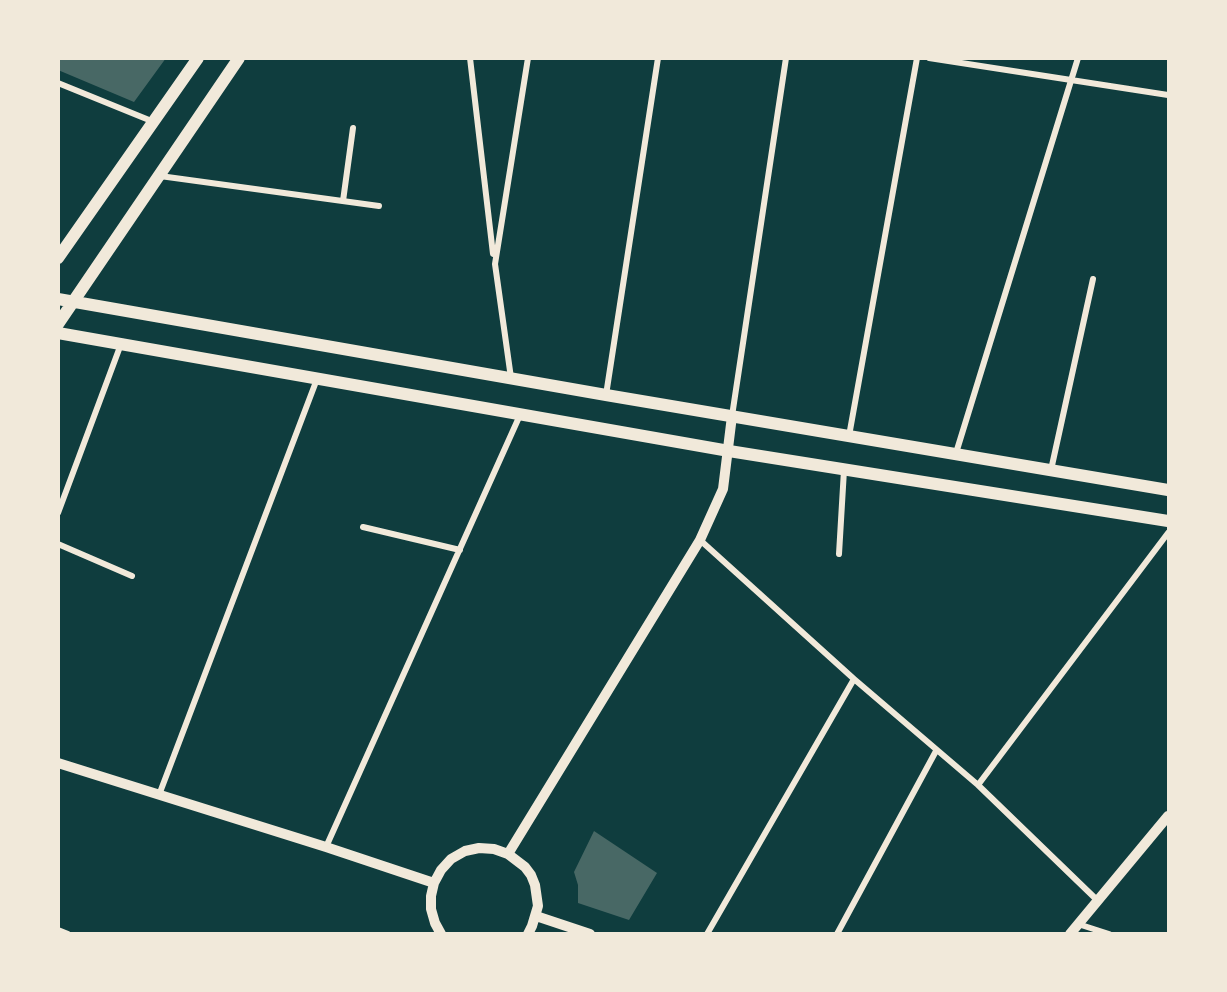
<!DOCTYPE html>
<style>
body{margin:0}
#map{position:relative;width:1227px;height:992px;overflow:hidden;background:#0f3d3e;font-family:Ubuntu,sans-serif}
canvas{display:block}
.frame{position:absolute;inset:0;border:60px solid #f1e9da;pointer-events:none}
</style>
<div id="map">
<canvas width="1227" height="992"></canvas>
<div class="frame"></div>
</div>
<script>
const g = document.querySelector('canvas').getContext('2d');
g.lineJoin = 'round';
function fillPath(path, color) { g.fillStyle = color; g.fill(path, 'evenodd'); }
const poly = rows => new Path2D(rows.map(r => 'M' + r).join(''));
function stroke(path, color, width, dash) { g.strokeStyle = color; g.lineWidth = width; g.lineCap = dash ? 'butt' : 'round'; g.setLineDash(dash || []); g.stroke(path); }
fillPath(poly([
 [58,58,166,58,134,102,58,70],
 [594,831,657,873,629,920,578,903,578,885,574,872]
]), '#486865');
stroke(poly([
 [470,58,493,254],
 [929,58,1168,95],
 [58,83,154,122],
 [160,176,379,206],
 [343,201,353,128],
 [511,378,495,264,528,58],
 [606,395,658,58],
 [732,416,786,58],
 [849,436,917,58],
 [956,453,1078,58],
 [1051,470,1093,279],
 [58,513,121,344],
 [363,527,460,550],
 [700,540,854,679,978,785,1097,900],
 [58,544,132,576],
 [839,554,844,470],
 [978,785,1168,533],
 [159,795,317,379],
 [326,847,520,415],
 [1078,924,1109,934],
 [58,930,68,934],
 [707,934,854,679],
 [837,934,936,751]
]), '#f1e9da', 6);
stroke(poly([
 [58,763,326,847,434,883],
 [508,854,700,540,723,489,732,416],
 [536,916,590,934],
 [441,934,435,923,431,909,431,896,434,883,441,870,451,859,465,851,479,848,494,849,508,854,525,867,531,875,535,885,538,906,532,926,528,934],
 [1070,934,1168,816]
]), '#f1e9da', 10);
stroke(poly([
 [58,258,198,58],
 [58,299,606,395,1168,490],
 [58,324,239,58],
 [58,333,729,451,1168,521]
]), '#f1e9da', 12);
</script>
